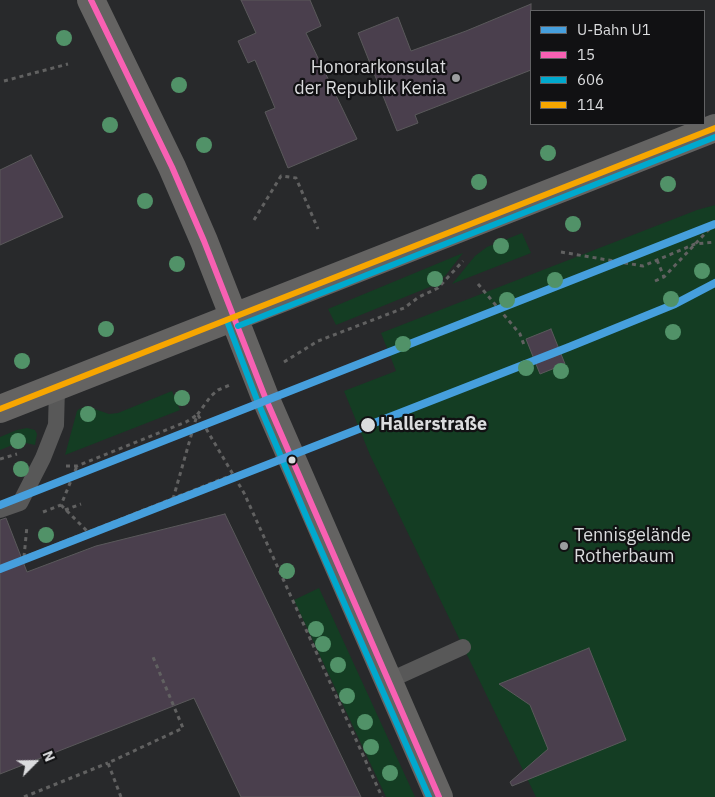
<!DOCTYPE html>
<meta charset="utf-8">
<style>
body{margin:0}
#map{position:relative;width:715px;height:797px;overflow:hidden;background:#28292b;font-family:"IBM Plex Sans",sans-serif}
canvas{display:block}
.legend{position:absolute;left:530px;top:10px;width:175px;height:115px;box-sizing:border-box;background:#111113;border:1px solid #626264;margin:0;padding:6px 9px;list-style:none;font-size:15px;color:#dbdcde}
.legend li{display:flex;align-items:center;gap:10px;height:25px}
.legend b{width:25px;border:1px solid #626264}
.north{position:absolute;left:10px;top:737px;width:50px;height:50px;-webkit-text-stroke:4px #111113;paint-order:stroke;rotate:67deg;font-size:14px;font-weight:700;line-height:20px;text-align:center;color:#dbdcde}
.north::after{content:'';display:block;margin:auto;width:18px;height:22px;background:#dbdcde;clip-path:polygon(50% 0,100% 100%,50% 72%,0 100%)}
</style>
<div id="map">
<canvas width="715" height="797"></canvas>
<ul class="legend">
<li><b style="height:6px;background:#469fdd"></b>U-Bahn U1</li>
<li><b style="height:6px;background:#f860b3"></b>15</li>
<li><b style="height:6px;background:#00a9ce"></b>606</li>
<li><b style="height:6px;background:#f7a600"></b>114</li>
</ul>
<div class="north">N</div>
</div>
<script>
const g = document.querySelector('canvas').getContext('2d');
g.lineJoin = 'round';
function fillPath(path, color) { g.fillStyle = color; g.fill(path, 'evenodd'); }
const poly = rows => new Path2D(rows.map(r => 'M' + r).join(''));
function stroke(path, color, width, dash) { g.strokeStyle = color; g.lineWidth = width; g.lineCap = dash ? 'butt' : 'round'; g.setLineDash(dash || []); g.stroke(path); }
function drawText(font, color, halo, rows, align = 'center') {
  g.font = font + ' "IBM Plex Sans",sans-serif'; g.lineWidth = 4.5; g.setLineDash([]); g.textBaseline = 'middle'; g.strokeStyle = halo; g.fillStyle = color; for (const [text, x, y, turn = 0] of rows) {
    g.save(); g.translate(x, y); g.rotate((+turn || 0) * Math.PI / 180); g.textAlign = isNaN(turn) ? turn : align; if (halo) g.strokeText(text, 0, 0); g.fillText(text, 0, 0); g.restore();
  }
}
fillPath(poly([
 [715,205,715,797,536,797,370,455,344,391,396,371,381,333,697,210],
 [522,233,531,253,452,284,475,256,487,247],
 [463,253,445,276,432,286,336,325,328,309],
 [172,391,180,410,65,455,77,411,79,409,86,406,109,414,118,413],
 [27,428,35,430,37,434,35,445,26,443,15,444,0,450,0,437,17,430],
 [319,588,415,797,386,797,294,600]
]), '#143d23');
const building = poly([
 [241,0,310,0,321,26,306,33,357,139,288,168,265,112,275,108,255,60,248,63,238,41,256,33,241,0],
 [531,4,531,70,415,115,418,123,397,131,358,33,398,17,411,51,466,31,531,4],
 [31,155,63,217,0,245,0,170,31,155],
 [551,329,565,364,540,374,526,339,551,329],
 [225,514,361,797,241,797,194,698,0,774,0,520,6,518,27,572,96,546,225,514],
 [589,648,626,740,512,786,510,782,548,749,530,705,499,684,589,648]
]);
fillPath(building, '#4a3f4d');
stroke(building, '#5a595b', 1);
stroke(poly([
 [4,81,68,64],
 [254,220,281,176,296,178,318,229],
 [561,252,643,266,695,244,715,242],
 [657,260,664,277],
 [655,281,664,277,715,223],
 [478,284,520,334,524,345],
 [284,362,318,341,404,308,419,297,438,288,463,261],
 [198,415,244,493,382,797],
 [0,459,17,454],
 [66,466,77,466,186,422,197,415],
 [173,499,197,415,211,396,218,390,230,385],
 [61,505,88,532],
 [65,510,81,504],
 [43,512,61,505,77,466],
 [24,557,27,526],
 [0,567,232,475],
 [24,797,108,763],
 [121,797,108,763,183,728,153,657]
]), '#616161', 3, [4, 4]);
stroke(poly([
 [0,510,20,503,43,458,56,425,57,388],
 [388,681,463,647]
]), '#585858', 16);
stroke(poly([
 [91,0,172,167,204,241,265,397,439,797],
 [0,409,715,128]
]), '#646362', 28);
stroke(poly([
 [91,0,172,167,204,241,265,397,439,797]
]), '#f860b3', 6);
stroke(poly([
 [227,321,257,400,307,518,429,797],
 [238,326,715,137]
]), '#00a9ce', 6);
stroke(poly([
 [0,409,715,128]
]), '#f7a600', 6);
stroke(poly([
 [0,505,715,224],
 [0,569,569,347,675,304,715,283]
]), '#469fdd', 8);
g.fillStyle = '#519268';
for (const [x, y] of [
 [64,38],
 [179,85],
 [110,125],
 [204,145],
 [548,153],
 [479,182],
 [668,184],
 [145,201],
 [573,224],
 [501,246],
 [177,264],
 [702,271],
 [435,279],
 [555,280],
 [671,299],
 [507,300],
 [106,329],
 [673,332],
 [403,344],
 [22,361],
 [526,368],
 [561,371],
 [182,398],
 [88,414],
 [18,441],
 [21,469],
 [46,535],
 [287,571],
 [316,629],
 [323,644],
 [338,665],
 [347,696],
 [365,722],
 [371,747],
 [390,773]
]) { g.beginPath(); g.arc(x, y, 8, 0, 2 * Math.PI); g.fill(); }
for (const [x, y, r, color] of [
 [456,78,5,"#9c9d9f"],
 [368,425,8,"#dbdcde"],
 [292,460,4.5,"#dbdcde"],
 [564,546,5,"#9c9d9f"]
]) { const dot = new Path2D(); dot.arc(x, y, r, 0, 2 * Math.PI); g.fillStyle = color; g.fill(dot); stroke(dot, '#111113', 2); }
drawText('18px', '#dbdcde', '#111113', [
 ["Honorarkonsulat",446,68],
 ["der Republik Kenia",446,89],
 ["Tennisgelände",574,536,"left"],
 ["Rotherbaum",574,557,"left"]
], 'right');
drawText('bold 18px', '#dbdcde', '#111113', [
 ["Hallerstraße",380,425]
], 'left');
</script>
